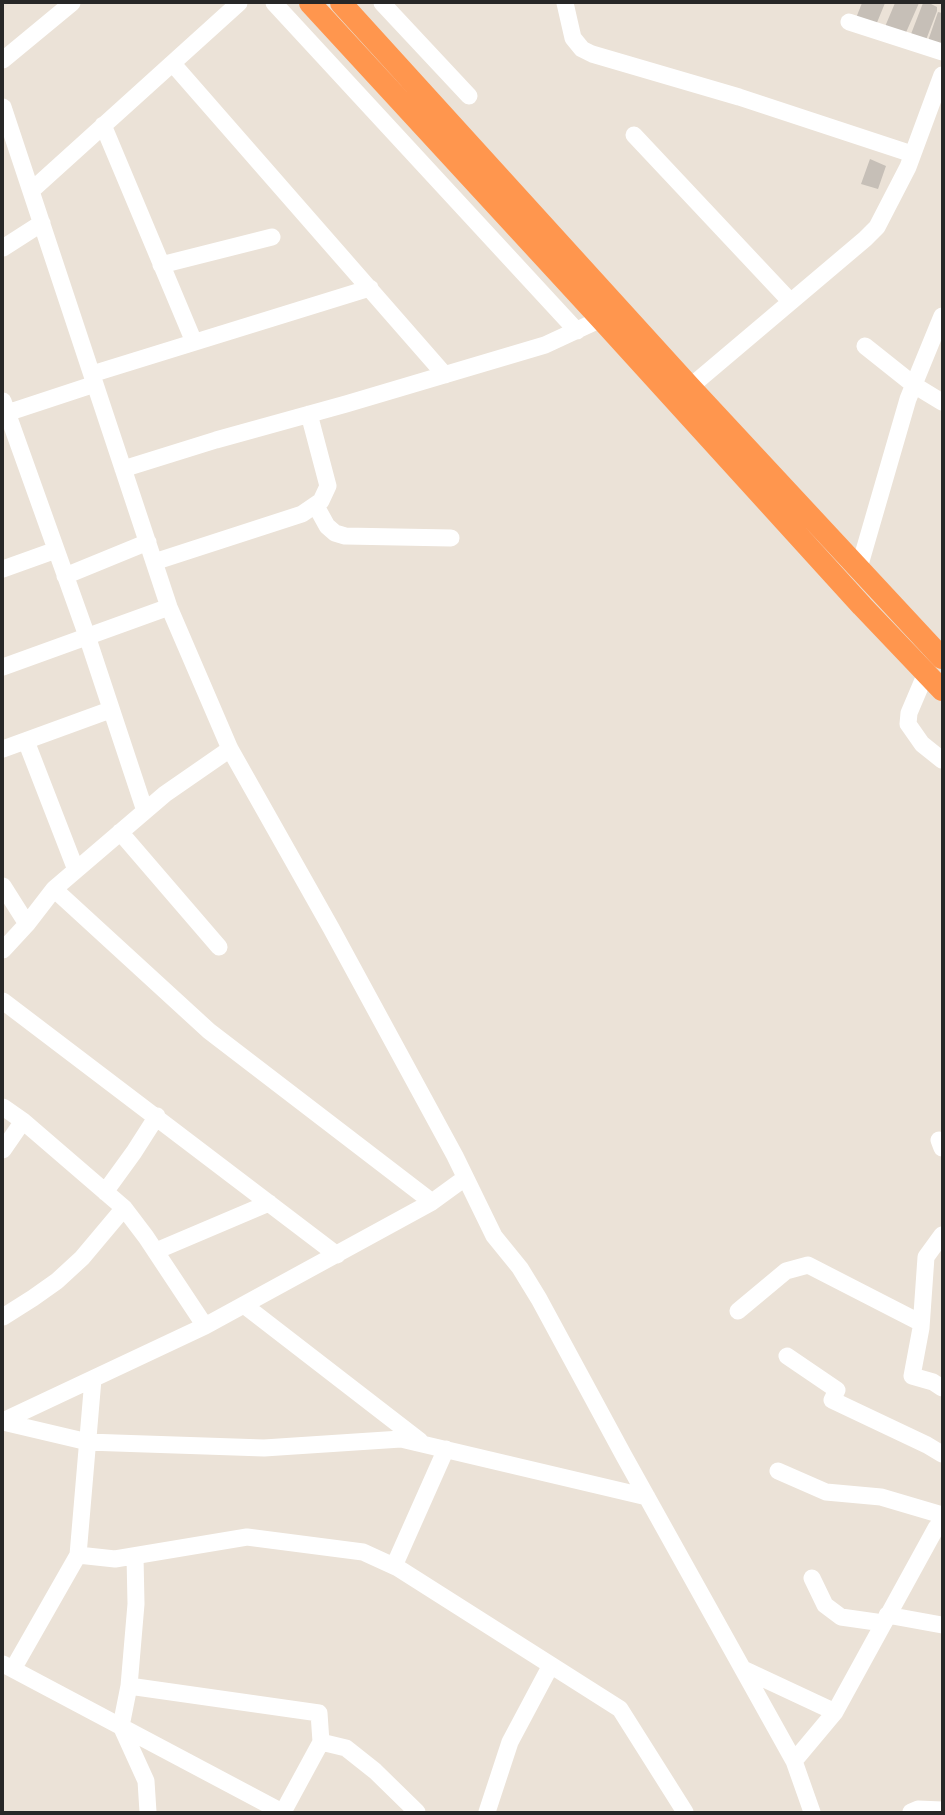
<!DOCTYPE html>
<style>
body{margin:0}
#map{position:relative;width:945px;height:1815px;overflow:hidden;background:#ebe2d7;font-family:"DM Sans",sans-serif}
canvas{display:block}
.frame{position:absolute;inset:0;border:4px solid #272727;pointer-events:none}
</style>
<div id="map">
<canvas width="945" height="1815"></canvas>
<div class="frame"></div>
</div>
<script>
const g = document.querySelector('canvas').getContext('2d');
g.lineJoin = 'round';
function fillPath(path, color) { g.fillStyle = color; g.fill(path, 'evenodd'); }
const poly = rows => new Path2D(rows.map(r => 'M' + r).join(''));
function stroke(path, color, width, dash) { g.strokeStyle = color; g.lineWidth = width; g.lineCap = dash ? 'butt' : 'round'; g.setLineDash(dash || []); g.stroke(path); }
fillPath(poly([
 [862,3,885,3,876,25,856,18],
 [895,3,919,3,904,37,884,29],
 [923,3,929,3,937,7,937,11,926,40,911,34],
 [938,12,942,13,942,47,928,41],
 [870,159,886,166,878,189,861,184]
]), '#c6bfb7');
stroke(poly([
 [274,3,577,331],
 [382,3,469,96],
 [565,3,573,38,582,49,592,54,739,97,912,154],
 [849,22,942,52],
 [3,60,72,3],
 [173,64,445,375],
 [3,107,169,607,230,749,331,928,455,1156,494,1236,520,1268,539,1299,624,1456,794,1761,812,1812],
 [103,125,194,342],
 [634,135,790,301],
 [31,191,239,3],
 [3,248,42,223],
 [161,265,272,237],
 [865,346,914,385,942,402],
 [92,374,370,288],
 [690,387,865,239,877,227,908,167,942,75],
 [3,401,87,636,145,811],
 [7,413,95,384],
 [123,469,216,440,346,404,545,345,601,319],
 [316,506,327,526,335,533,345,536,451,538],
 [154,562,302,514,321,501,328,486,309,414],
 [859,568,908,399,942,316],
 [3,569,56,550],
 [65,576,148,542],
 [3,667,169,607],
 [926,673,909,713,908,724,922,744,942,760],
 [26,741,76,870],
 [3,749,110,710],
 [120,832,219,947],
 [3,886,27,924],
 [54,889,165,794,230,749],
 [3,950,27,924,54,889,209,1031,432,1202],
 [3,1001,337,1255],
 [3,1107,23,1121,124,1208,146,1237,205,1326],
 [939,1140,942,1148],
 [3,1150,23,1121],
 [105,1192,134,1152,157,1116],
 [942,1235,926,1257,921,1328,912,1376,933,1382,942,1388],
 [156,1251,269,1203],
 [244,1305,420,1441],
 [738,1311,786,1271,808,1265,921,1323],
 [3,1317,33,1298,57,1281,82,1258,124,1208],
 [787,1356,837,1390,832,1400,927,1445,942,1454],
 [3,1421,205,1326,432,1202,465,1178],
 [3,1422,88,1442,116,1443,264,1448,401,1439,647,1497],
 [778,1471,826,1492,881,1497,942,1515],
 [78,1555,115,1559,247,1537,363,1552,398,1568,620,1709,685,1812],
 [135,1556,136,1604,129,1686,121,1726,146,1781,148,1812],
 [394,1566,446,1449],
 [812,1578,825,1605,841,1617,883,1623],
 [887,1615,942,1625],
 [3,1664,282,1812],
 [13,1669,78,1555,93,1379],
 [743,1669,835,1712],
 [129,1686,319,1713,321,1742,283,1812],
 [321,1742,346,1748,375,1771,417,1812],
 [794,1761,835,1712,936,1528,942,1521],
 [487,1812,510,1742,551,1665],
 [911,1812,918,1809,942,1810]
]), '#fff', 17);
stroke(poly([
 [310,3,601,319,862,606,942,690],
 [341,3,690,387,942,658]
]), '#ff964e', 22);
</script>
